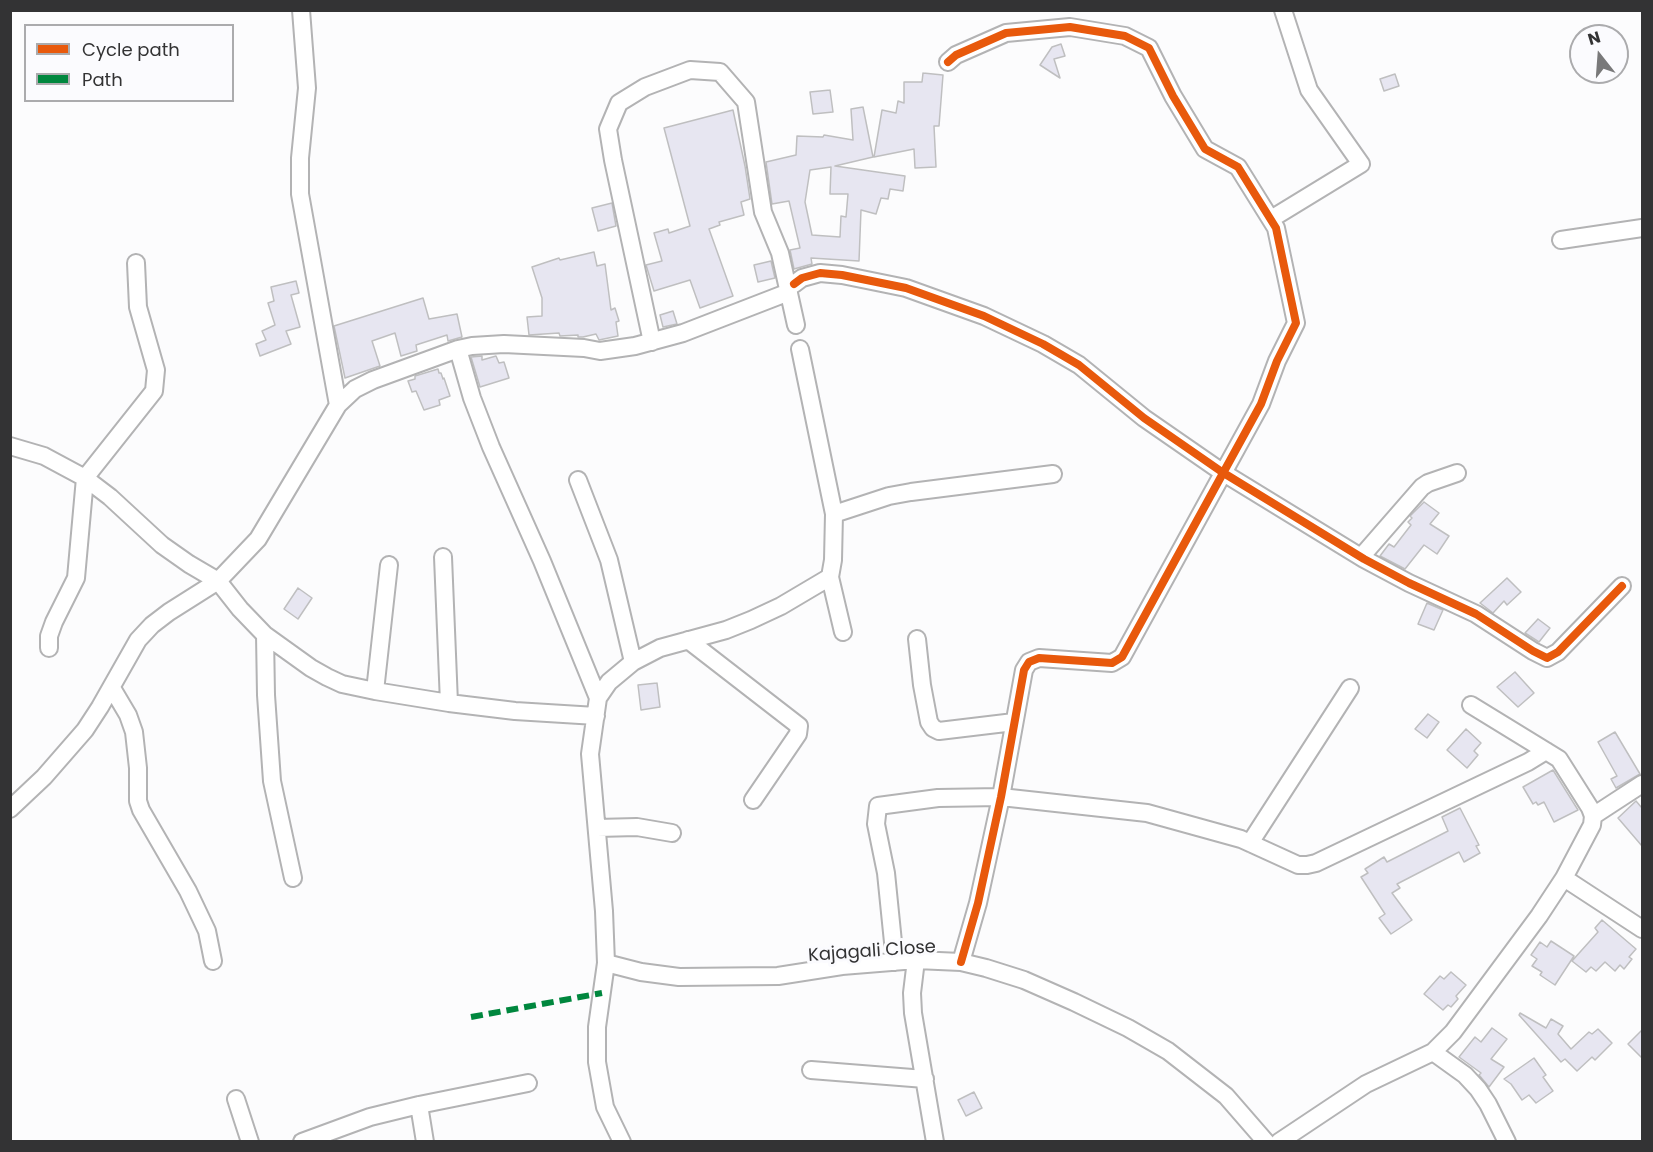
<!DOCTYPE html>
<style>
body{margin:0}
#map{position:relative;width:1653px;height:1152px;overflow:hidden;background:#fcfcfd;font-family:Poppins,sans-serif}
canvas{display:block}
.frame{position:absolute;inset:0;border:12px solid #333334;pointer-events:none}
.legend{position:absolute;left:24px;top:24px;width:210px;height:78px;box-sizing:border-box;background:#fbfbfe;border:2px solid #ababad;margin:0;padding:8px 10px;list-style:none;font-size:18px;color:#333334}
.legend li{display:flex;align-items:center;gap:12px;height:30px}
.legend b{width:30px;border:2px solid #ababad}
.north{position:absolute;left:1569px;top:24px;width:60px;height:60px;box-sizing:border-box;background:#fbfbfe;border:2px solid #ababad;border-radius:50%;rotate:343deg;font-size:16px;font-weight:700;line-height:24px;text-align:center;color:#333334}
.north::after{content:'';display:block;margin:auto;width:21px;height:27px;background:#79797a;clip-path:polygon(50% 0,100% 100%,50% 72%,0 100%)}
</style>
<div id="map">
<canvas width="1653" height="1152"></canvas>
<div class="frame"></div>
<ul class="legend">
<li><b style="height:8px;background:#e8590c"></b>Cycle path</li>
<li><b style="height:8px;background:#00873e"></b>Path</li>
</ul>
<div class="north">N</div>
</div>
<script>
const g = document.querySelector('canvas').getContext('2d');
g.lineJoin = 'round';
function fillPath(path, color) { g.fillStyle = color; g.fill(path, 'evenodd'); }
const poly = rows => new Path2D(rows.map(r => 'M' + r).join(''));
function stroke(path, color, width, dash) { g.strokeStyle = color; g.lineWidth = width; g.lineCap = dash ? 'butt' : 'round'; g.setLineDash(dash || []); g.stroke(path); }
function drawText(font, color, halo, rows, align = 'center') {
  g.font = font + ' Poppins,sans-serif'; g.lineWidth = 6; g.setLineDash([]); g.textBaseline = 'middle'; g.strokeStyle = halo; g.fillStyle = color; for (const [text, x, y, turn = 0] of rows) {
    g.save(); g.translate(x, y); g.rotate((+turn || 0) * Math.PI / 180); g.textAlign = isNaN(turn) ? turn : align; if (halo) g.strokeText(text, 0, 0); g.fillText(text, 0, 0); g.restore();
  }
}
const building = poly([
 [1061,44,1065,56,1054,59,1060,78,1040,65,1052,47,1061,44],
 [923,73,943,75,939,126,934,126,936,167,915,168,914,149,874,157,882,110,896,113,898,101,904,103,904,82,922,82,923,73],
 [1395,74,1399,86,1384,91,1380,79,1395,74],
 [830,90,833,112,813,114,810,92,830,90],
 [863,107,873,157,835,166,905,176,903,191,890,189,888,199,881,198,876,214,861,210,859,261,811,258,812,264,794,269,790,250,800,248,789,201,772,204,766,162,796,155,797,136,823,137,824,135,853,140,851,109,863,107],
 [831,167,830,194,848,194,846,217,841,216,840,237,812,235,805,202,810,170,831,167],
 [733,110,745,166,750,199,741,202,744,215,719,222,720,225,709,229,733,296,700,308,690,280,654,291,646,265,662,261,654,233,668,229,669,233,690,226,664,128,733,110],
 [612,203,616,226,598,231,592,208,612,203],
 [594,252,597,266,605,264,611,310,615,308,619,321,616,322,618,336,599,340,596,334,583,337,578,337,578,335,560,336,559,333,529,335,527,317,542,316,542,298,532,267,559,258,560,260,594,252],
 [771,261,775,278,758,282,754,265,771,261],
 [296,281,299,293,291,295,300,327,286,331,291,344,260,356,256,344,266,340,262,331,275,325,268,303,274,301,271,287,296,281],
 [423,298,429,319,457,314,462,337,448,341,447,335,416,345,417,351,401,356,395,333,372,341,380,366,345,378,334,326,423,298],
 [673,311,677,324,663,327,660,315,673,311],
 [482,356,482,360,496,356,499,363,504,362,509,378,480,387,471,357,482,356],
 [438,369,439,373,441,373,443,379,444,378,450,396,439,400,440,405,424,410,416,391,412,392,408,381,415,379,415,376,438,369],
 [1424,502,1439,513,1430,524,1449,536,1437,554,1424,545,1405,569,1380,556,1389,544,1394,547,1411,525,1408,522,1412,518,1410,516,1424,502],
 [1507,578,1521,592,1507,605,1504,601,1493,613,1480,603,1507,578],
 [298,588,312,598,298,619,284,609,298,588],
 [1427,603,1443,610,1434,630,1418,624,1427,603],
 [1538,619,1550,628,1539,642,1525,633,1538,619],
 [1515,672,1534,693,1518,707,1497,687,1515,672],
 [657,683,660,707,641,710,638,685,657,683],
 [1428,714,1439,722,1427,738,1415,729,1428,714],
 [1466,729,1481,743,1474,751,1478,755,1467,768,1447,750,1466,729],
 [1615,732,1640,774,1616,788,1611,779,1617,776,1598,742,1615,732],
 [1553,770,1578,810,1554,822,1544,802,1538,805,1536,802,1533,804,1523,787,1553,770],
 [1636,801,1642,808,1642,846,1618,818,1636,801],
 [1460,808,1479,845,1476,846,1480,853,1464,862,1459,852,1397,884,1400,888,1392,893,1412,920,1391,934,1379,918,1385,914,1361,877,1368,873,1365,869,1384,857,1387,862,1448,831,1442,817,1460,808],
 [1602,920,1636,949,1629,957,1632,959,1624,969,1620,965,1615,971,1605,962,1596,971,1591,967,1586,972,1572,961,1598,932,1595,928,1602,920],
 [1551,941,1574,956,1555,985,1540,975,1542,972,1532,966,1537,959,1531,955,1540,942,1547,947,1551,941],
 [1451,972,1466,985,1456,996,1458,999,1451,1007,1448,1005,1443,1010,1424,994,1440,976,1444,979,1451,972],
 [1520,1013,1546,1028,1551,1019,1563,1026,1558,1034,1571,1049,1589,1032,1592,1034,1598,1029,1612,1043,1595,1060,1592,1057,1577,1071,1565,1059,1561,1062,1519,1015,1520,1013],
 [1492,1028,1507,1039,1491,1059,1504,1067,1489,1087,1479,1075,1481,1073,1459,1057,1475,1037,1481,1042,1492,1028],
 [1642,1030,1642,1058,1628,1044,1642,1030],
 [1534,1058,1546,1075,1543,1077,1553,1091,1536,1103,1529,1095,1522,1100,1511,1084,1504,1079,1534,1058],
 [974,1092,982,1108,966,1116,958,1100,974,1092]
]);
fillPath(building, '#e7e6f1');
stroke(building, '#bfbfc0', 1.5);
const minor = poly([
 [948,62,956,55,1006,33,1070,27,1125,36,1149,48,1173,96,1205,149,1238,167,1276,228,1296,323,1277,361,1261,404,1122,657,1112,663,1039,658,1029,662,1024,670,1001,797,978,903,961,962],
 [1271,219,1361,164,1309,90,1283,10],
 [1561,240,1642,228],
 [794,284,802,278,820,273,842,275,906,288,984,316,1043,344,1079,365,1144,418,1222,472,1364,559,1409,583,1476,614,1533,651,1547,658,1558,652,1622,586],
 [652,342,613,160,608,129,619,103,645,87,690,70,720,72,746,102,763,212,780,253,796,325],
 [458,349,472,398,491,447,542,561,598,698],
 [338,405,355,389,373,380,458,349,472,346,504,344,584,348,600,351,635,346,683,333,789,292],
 [10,446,44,456,85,478,110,497,162,545,189,564,218,581,240,609,265,635,311,668,327,677,342,684,375,691,449,703,515,711,596,716],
 [578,480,609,560,633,662],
 [834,514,889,496,911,492,1053,474],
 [443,557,449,703],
 [1361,557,1422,487,1428,483,1457,473],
 [830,577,843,632],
 [265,635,266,695,272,781,293,878],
 [917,639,922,685,929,722,933,728,939,731,1014,722],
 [688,640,799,726,798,734,753,800],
 [49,648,49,636,54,622,76,578,85,478,154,391,156,370,138,307,136,263],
 [112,688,128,715,134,732,138,768,138,801,141,810,188,891,207,931,213,961],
 [375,691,389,565],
 [10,809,44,777,85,730,100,707,138,640,152,625,169,612,218,581,258,539,338,405,300,194,300,158,307,88,301,10],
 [1593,816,1642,784],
 [597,828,637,827,672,833],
 [1250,843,1350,688],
 [1564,878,1642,929],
 [916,960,912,993,913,1013,935,1142],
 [895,962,886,873,876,824,878,806,938,798,1001,797,1147,813,1241,839,1298,865,1307,865,1316,863,1528,762,1546,751],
 [606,963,641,972,679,977,778,976,842,966,916,960,961,962,986,968,1024,980,1074,1002,1128,1028,1168,1051,1226,1096,1266,1142],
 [1433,1052,1465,1075,1478,1089,1488,1104,1507,1142],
 [811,1070,925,1079],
 [236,1099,250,1142],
 [419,1105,425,1142],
 [302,1142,370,1117,419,1105,528,1083],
 [622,1142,605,1107,597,1062,597,1027,606,963,604,911,590,754,598,698,609,682,633,662,660,648,726,630,751,620,781,606,830,577,833,560,834,514,800,349],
 [1279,1142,1366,1084,1433,1052,1453,1032,1539,916,1564,878,1592,825,1593,816,1590,808,1559,759,1471,705]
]);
stroke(minor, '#b3b3b4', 20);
stroke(minor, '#fff', 16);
stroke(poly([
 [471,1017,602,993]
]), '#00873e', 6, [12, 6]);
stroke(poly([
 [948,62,956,55,1006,33,1070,27,1125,36,1149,48,1173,96,1205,149,1238,167,1276,228,1296,323,1277,361,1261,404,1122,657,1112,663,1039,658,1029,662,1024,670,1001,797,978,903,961,962],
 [794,284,802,278,820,273,842,275,906,288,984,316,1043,344,1079,365,1144,418,1222,472,1364,559,1409,583,1476,614,1533,651,1547,658,1558,652,1622,586]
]), '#e8590c', 8);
drawText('18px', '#333334', '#fbfbfe', [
 ["Kajagali Close",872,952,-4]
]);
</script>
